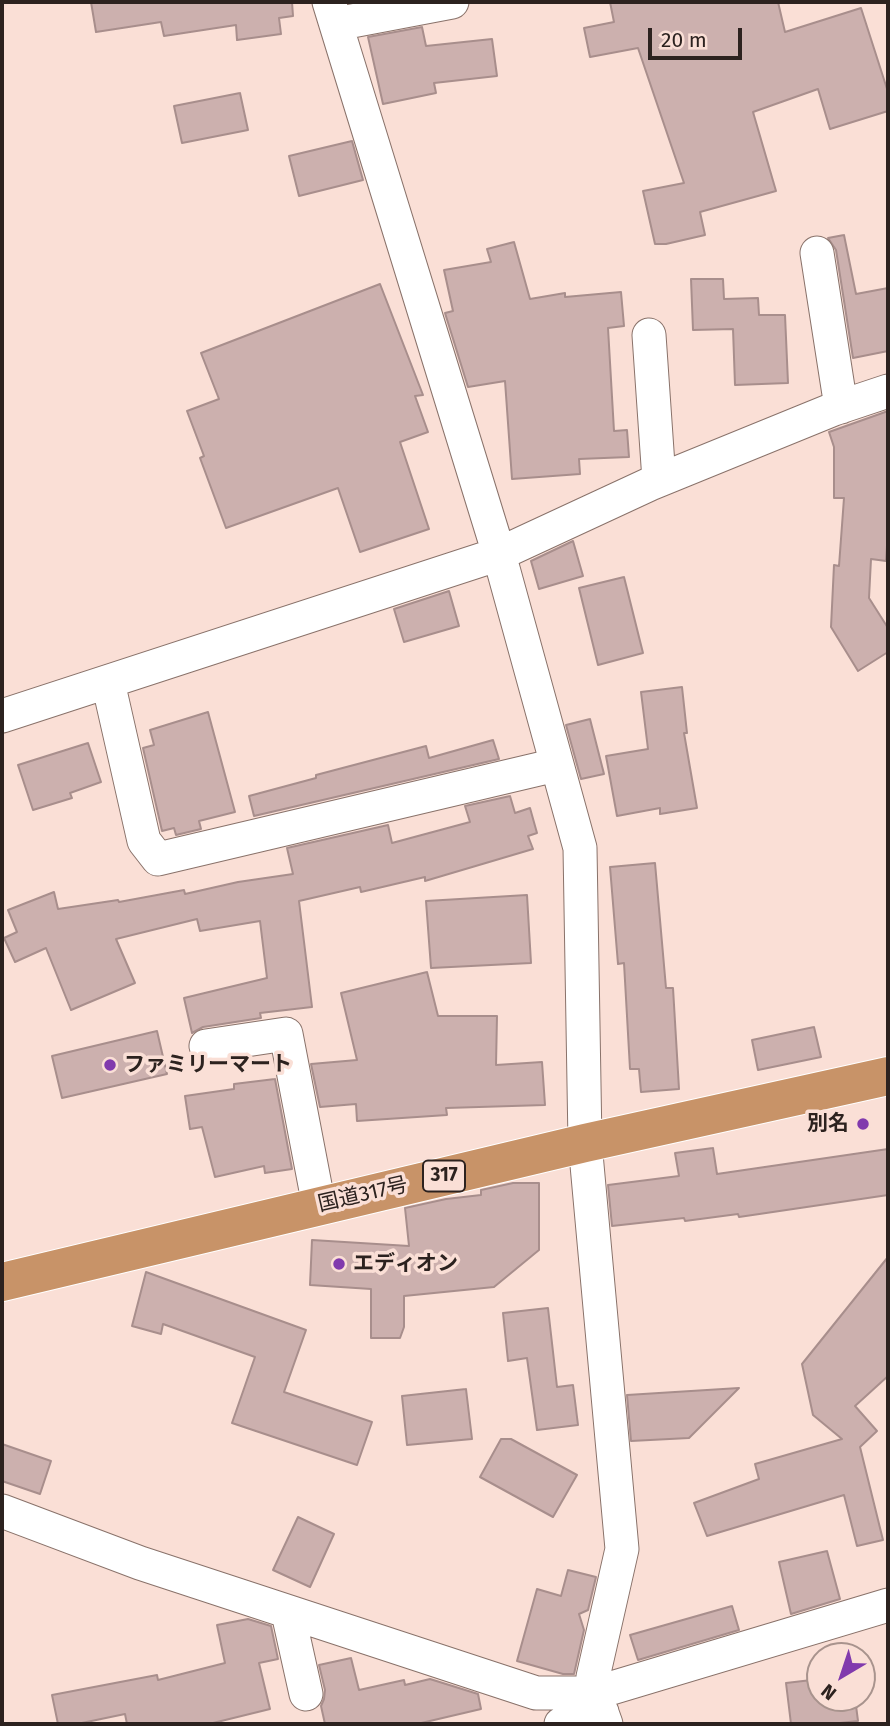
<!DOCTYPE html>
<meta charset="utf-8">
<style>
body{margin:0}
#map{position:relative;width:890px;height:1726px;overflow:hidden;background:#fadfd6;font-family:"Fira Sans",sans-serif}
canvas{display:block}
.frame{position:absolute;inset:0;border:4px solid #2c221f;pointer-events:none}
.north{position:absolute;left:806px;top:1642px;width:70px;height:70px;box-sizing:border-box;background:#fadfd6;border:2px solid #a8938d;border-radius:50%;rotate:219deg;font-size:19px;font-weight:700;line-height:28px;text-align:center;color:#2c221f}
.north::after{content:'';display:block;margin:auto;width:24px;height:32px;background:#813aad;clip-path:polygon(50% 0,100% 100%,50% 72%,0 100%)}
.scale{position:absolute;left:648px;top:28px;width:94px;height:32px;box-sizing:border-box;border:4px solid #2c221f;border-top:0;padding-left:9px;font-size:21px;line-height:24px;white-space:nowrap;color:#2c221f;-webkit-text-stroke:5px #fadfd6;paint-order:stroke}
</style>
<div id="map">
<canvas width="890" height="1726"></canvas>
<div class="frame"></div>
<div class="north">N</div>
<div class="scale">20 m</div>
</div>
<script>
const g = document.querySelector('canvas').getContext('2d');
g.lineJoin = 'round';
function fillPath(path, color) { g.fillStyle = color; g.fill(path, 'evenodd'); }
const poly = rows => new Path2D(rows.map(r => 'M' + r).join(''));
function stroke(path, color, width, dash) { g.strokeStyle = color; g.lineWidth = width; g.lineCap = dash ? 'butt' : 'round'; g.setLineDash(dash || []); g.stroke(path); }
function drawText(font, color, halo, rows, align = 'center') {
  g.font = font + ' "Fira Sans","Noto Sans JP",sans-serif'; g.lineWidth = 7; g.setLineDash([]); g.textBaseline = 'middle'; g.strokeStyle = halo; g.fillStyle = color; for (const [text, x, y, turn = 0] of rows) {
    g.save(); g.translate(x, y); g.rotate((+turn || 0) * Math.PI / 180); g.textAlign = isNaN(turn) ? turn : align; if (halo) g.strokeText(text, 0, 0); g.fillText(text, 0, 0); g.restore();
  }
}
const building = poly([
 [91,2,292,2,293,16,279,18,281,34,237,40,236,25,164,36,161,22,96,32,91,2],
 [610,2,778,2,785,32,861,8,888,92,888,111,830,129,818,89,753,112,776,191,700,212,705,235,666,244,655,244,643,191,684,183,638,48,590,57,584,28,614,22,610,2],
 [422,27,426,46,492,39,497,76,434,83,436,93,383,104,368,37,422,27],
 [240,93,248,130,182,143,174,106,240,93],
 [352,141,363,180,299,196,289,156,352,141],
 [844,235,856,294,888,288,888,351,853,358,836,250,828,238,844,235],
 [514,242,530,299,565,293,565,297,621,292,624,326,608,328,614,431,627,430,629,457,579,459,580,474,512,479,505,381,468,387,445,313,453,311,444,270,491,262,487,249,514,242],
 [691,279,723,279,724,299,758,298,759,315,785,315,788,383,735,385,733,329,693,330,691,279],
 [380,284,423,395,415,396,428,432,400,442,429,529,360,552,338,488,226,528,200,458,204,456,187,411,219,399,201,353,380,284],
 [888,411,888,531,886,561,871,559,869,598,888,628,888,652,858,671,831,627,834,565,839,566,844,498,834,498,834,447,829,432,888,411],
 [573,541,583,576,539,589,531,561,573,541],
 [624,577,643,653,598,665,579,588,624,577],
 [449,591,459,626,404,642,394,609,449,591],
 [682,687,687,733,684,733,697,808,660,814,660,808,617,816,606,756,648,749,641,692,682,687],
 [208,712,235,812,199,821,201,829,176,835,174,828,162,831,143,748,154,745,150,730,208,712],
 [590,719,604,774,581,779,566,725,590,719],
 [493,740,499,759,254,816,249,796,316,778,316,775,426,746,429,758,493,740],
 [88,743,101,782,70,793,72,798,33,810,18,765,88,743],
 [510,796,515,813,530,808,537,833,528,836,533,849,425,881,425,877,361,892,360,887,299,901,312,1007,260,1013,261,1018,203,1027,192,1033,184,998,267,978,260,921,200,931,197,919,116,939,135,983,71,1010,46,948,15,962,4,938,17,932,8,910,54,892,58,909,118,900,119,902,184,890,185,894,238,882,293,874,287,848,388,825,392,843,470,822,465,806,510,796],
 [655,863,666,988,673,988,679,1089,641,1092,639,1069,630,1069,624,963,618,964,610,867,655,863],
 [527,895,531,963,431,968,426,901,527,895],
 [427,972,438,1016,497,1016,496,1065,542,1062,545,1105,446,1108,447,1115,357,1121,356,1104,320,1107,311,1064,357,1060,341,993,427,972],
 [814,1027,821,1057,758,1070,752,1040,814,1027],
 [157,1031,167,1074,62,1098,52,1056,157,1031],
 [275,1079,292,1169,265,1173,264,1166,215,1177,202,1127,190,1129,185,1096,234,1089,234,1084,275,1079],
 [713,1148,717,1174,888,1149,888,1195,739,1217,738,1214,685,1221,684,1218,612,1226,608,1185,679,1176,675,1153,713,1148],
 [513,1183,539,1183,539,1250,494,1287,404,1296,404,1327,400,1338,371,1338,371,1289,310,1285,312,1240,409,1246,405,1208,446,1199,481,1195,481,1190,513,1183],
 [888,1257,888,1376,855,1406,877,1431,860,1447,883,1540,857,1546,844,1495,707,1536,694,1503,759,1479,755,1464,842,1439,813,1415,802,1364,888,1257],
 [146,1272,306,1330,284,1392,372,1422,357,1465,232,1423,255,1357,163,1324,161,1334,132,1326,146,1272],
 [548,1308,557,1387,573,1385,578,1425,537,1430,527,1358,508,1361,503,1313,548,1308],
 [739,1388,689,1438,631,1441,627,1395,739,1388],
 [466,1389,472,1439,407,1445,402,1396,466,1389],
 [501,1439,511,1439,577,1475,553,1517,480,1477,501,1439],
 [2,1444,51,1461,40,1494,2,1481,2,1444],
 [298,1517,334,1534,310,1587,273,1570,298,1517],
 [827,1551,840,1599,791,1614,779,1562,827,1551],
 [568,1570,596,1577,588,1610,579,1614,584,1630,574,1674,563,1674,517,1661,537,1589,561,1596,568,1570],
 [732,1606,739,1630,638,1660,630,1635,732,1606],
 [248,1619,271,1626,278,1659,259,1663,270,1709,209,1724,127,1724,125,1714,77,1724,58,1724,52,1695,157,1675,158,1680,225,1663,217,1625,248,1619],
 [351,1658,359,1690,404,1680,405,1685,430,1679,478,1694,481,1709,417,1724,325,1724,321,1706,324,1699,325,1690,319,1665,351,1658],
 [820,1679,820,1698,855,1698,858,1721,830,1724,791,1724,786,1683,820,1679]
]);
fillPath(building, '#ccb0ae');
stroke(building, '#a88e8c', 2);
const minor = poly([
 [329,2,499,554,580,848,585,1143,622,1549,593,1677,595,1693,606,1724],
 [336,24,452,2],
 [817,253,841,407],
 [649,335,659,480],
 [108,682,144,841,158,859,556,765],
 [2,716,499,554,650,484,834,409,888,391],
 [206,1046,286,1034,319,1206],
 [2,1511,140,1563,536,1693,595,1693,888,1605],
 [288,1613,306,1694],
 [561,1724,602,1712]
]);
const trunk = poly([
 [2,1282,585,1143,888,1076]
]);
stroke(minor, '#89726a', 35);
stroke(trunk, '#fff', 40);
stroke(minor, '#fff', 33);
stroke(trunk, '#c89368', 38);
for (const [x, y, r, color] of [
 [110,1065,7,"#813aad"],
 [863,1124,7,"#813aad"],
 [339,1264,7,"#813aad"]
]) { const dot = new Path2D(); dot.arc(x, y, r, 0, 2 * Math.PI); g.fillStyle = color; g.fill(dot); stroke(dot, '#fadfd6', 2.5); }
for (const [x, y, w] of [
 [444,1176,42]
]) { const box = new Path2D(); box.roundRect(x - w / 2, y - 15.5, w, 31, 5); g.fillStyle = '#fadfd6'; g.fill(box); stroke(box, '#2c221f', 2); }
drawText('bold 19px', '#2c221f', null, [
 ["317",444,1176]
]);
drawText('bold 21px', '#2c221f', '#fadfd6', [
 ["ファミリーマート",124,1065],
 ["別名",849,1124,"right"],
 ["エディオン",353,1264]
], 'left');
drawText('21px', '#2c221f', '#fadfd6', [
 ["国道317号",363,1195,-13]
]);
</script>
